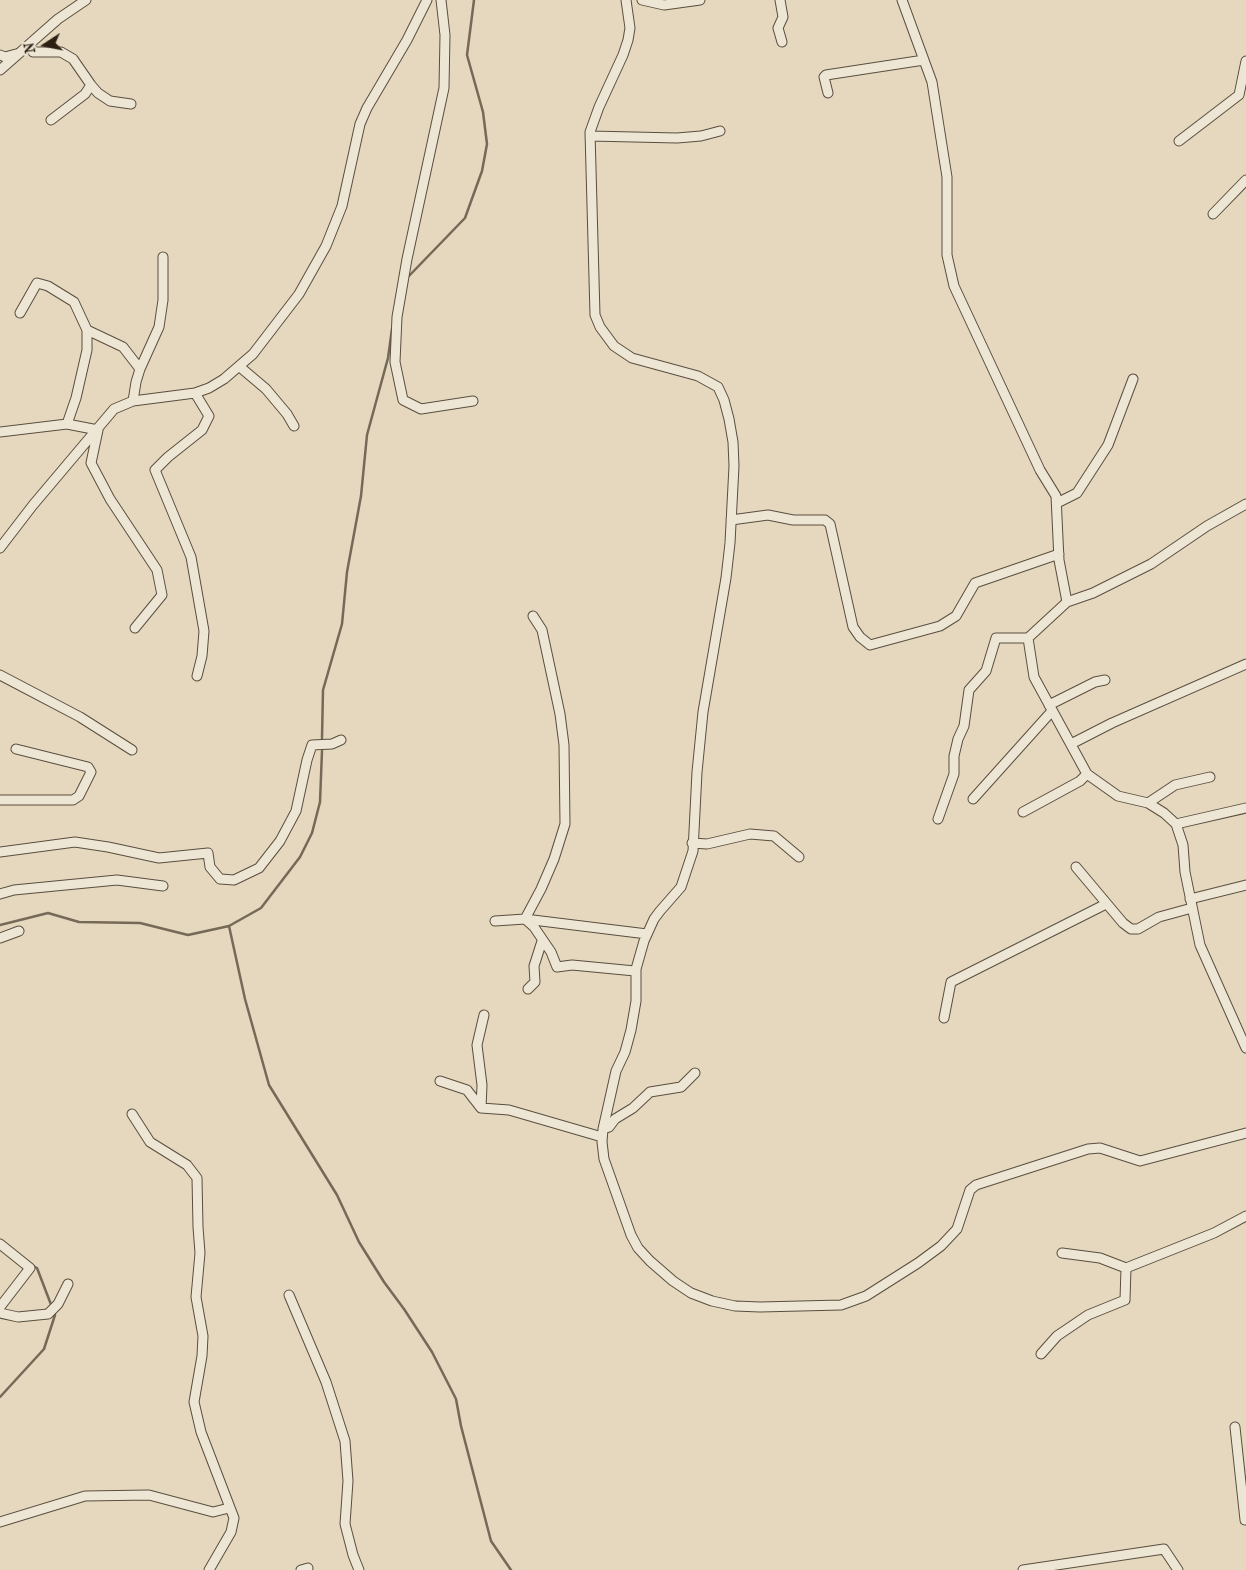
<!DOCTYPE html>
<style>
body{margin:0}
#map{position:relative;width:1246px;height:1570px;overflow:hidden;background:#e5d8bf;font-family:"IM FELL French Canon",serif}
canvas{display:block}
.north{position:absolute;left:20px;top:20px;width:50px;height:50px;-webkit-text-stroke:4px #eee6d5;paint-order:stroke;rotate:259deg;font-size:14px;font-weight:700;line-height:20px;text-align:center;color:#2c2013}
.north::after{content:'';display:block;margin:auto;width:18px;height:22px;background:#2c2013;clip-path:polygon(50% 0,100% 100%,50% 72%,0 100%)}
</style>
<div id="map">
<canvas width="1246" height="1570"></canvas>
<div class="north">N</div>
</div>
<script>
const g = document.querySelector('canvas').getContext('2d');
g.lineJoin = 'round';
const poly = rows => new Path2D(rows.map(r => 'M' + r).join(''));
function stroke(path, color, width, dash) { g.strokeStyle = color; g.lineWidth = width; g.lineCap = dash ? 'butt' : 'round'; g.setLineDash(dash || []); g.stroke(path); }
stroke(poly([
 [407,278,465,218,482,171,487,144,483,112,467,55,474,0],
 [322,738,323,690,342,624,347,572,361,496,367,435,388,358,392,329],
 [0,925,48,913,79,922,140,923,188,935,229,926,261,908,300,857,312,833,320,802,322,751],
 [229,926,245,999,269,1085,337,1195,359,1242,384,1282,404,1309,432,1352,456,1399,461,1426,491,1541,511,1570],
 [0,1397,44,1349,55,1315,37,1268,33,1266]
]), '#756957', 2.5);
const minor = poly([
 [441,0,445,35,444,88,407,259,397,317,395,362,403,400,421,409,473,401],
 [626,0,630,28,628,40,623,55,599,107,590,132,595,315,600,327,614,346,632,358,698,376,718,387,724,400,729,419,733,442,734,466,730,543,726,578,703,712,697,772,693,851,681,887,660,911,654,919,644,941,636,969,636,1001,631,1030,625,1052,616,1071,603,1129,602,1142,604,1159,631,1235,638,1248,650,1261,673,1281,691,1293,712,1301,735,1306,760,1307,841,1305,866,1296,918,1263,941,1246,957,1229,970,1190,976,1185,1088,1149,1100,1148,1140,1161,1246,1133],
 [642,0,664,5,700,0],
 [780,0,783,17,778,28,782,42],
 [902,0,932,82,947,177,947,255,954,286,1040,470,1056,496,1059,560,1067,602,1028,638,1034,677,1087,774,1118,796,1148,803,1164,813,1176,824,1183,845,1185,872,1200,945,1246,1048],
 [29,45,33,52,61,52,73,59,91,85,98,93,110,101,131,104],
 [0,55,5,57,16,54],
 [0,70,58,19,86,0],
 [828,93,824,77,826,75,924,60],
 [51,120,85,94,91,85],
 [590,136,677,138,701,136,720,131],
 [1179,141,1239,95,1246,61],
 [1213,214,1246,180],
 [20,313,37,283,48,286,74,302,87,330,123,347,140,369],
 [240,367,266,389,287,414,294,426],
 [195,393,209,416,202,430,168,457,155,470,191,557,204,631,202,656,197,676],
 [133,401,136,382,140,369,159,327,163,300,163,257],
 [67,424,76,398,87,350,87,330],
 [98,430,91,463,110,499,157,570,162,595,135,628],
 [0,432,67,424,98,430],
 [1057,503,1077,493,1108,445,1133,379],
 [731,520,768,515,793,520,825,520,830,524,853,627,860,637,870,645,940,626,956,616,975,583,1059,554],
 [0,548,33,505,114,409,133,401,195,393,209,388,224,379,253,354,299,294,326,246,342,206,360,124,367,108,407,40,427,0],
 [1067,602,1093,593,1151,564,1207,526,1246,504],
 [0,675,80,717,132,750],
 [1049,705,1095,682,1105,680],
 [1071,744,1112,723,1246,664],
 [973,799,1052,711],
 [0,800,73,800,79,796,91,772,88,767,16,749],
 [1148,803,1175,785,1210,777],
 [1023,812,1080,781,1087,774],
 [938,819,954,774,954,756,958,739,964,726,969,690,986,671,996,638,1028,638],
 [1176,824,1246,808],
 [692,843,707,844,750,834,774,836,799,857],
 [0,852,75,842,108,847,159,858,208,853,210,867,220,879,234,880,259,868,280,841,296,811,307,760,312,745,332,744,341,740],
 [1076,867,1123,923,1131,929,1138,929,1159,917,1192,908],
 [0,894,14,890,117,880,163,886],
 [1190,899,1246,885],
 [525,919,541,889,554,859,565,824,564,745,560,714,542,630,533,616],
 [525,919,534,927,551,952,557,967,572,965,635,971],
 [495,921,525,919,647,934],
 [0,938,19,931],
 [528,989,535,982,534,966,542,941],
 [484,1015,477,1045,482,1085,481,1108,509,1110,602,1137],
 [944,1018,951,982,1106,904],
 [440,1081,467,1090,481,1108],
 [132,1114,150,1142,187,1165,197,1178,198,1227,200,1253,196,1297,203,1336,202,1356,194,1402,201,1432,234,1518,231,1532,209,1570],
 [603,1129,609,1127,615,1119,633,1108,650,1092,681,1087,695,1073],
 [0,1244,30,1268,0,1307],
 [1062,1253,1100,1258,1126,1268],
 [289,1295,326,1382,345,1441,348,1481,345,1524,353,1555,359,1570],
 [0,1313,18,1317,48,1314,58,1304,68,1284],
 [1041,1354,1057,1336,1088,1315,1125,1300,1126,1268,1214,1233,1246,1216],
 [1235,1427,1245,1520,1246,1520],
 [0,1522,85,1496,149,1495,213,1512,229,1508],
 [301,1570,308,1568],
 [1023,1570,1164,1549,1178,1570]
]);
stroke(minor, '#5a4e3e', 11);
stroke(minor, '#eee6d5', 9);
</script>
